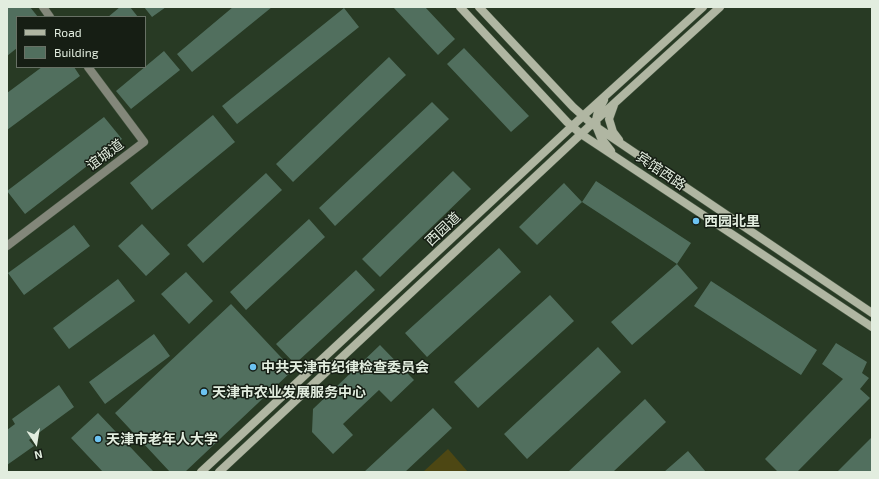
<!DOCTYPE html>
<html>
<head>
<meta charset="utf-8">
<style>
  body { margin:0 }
  #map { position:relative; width:879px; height:479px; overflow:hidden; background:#283a24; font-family:"Exo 2",sans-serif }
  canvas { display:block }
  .frame { position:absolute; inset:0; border:8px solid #e2eddf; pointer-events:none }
  .legend { position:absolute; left:16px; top:16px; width:130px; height:52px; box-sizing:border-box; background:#161e14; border:1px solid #687165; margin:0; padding:5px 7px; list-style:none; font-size:12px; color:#e2eddf }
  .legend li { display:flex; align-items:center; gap:8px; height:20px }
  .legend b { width:20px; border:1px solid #687165 }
  .north { position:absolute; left:16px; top:423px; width:40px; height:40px; -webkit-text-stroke:3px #161e14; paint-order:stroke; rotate:168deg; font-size:11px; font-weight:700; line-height:16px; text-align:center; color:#e2eddf }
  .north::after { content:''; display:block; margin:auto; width:14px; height:18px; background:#e2eddf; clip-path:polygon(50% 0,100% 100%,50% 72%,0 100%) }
</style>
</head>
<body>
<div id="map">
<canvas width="879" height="479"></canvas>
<div class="frame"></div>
<ul class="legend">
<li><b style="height:5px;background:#b0b6a2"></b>Road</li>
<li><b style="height:11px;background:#516f5e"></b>Building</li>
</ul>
<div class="north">N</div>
</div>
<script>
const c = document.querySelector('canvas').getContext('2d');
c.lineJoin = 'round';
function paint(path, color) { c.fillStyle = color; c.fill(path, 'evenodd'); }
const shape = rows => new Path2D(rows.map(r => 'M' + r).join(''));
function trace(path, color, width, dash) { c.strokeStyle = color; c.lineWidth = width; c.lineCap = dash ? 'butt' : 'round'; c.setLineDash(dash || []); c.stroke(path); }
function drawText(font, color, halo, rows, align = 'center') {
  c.font = font + ' "Exo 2","Noto Sans SC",sans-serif'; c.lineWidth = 3; c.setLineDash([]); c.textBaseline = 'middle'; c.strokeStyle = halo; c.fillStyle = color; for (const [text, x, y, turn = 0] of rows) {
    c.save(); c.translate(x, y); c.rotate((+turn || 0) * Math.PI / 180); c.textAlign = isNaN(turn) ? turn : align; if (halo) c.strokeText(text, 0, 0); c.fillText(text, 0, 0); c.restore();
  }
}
paint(shape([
  [448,449,468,472,423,472]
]), '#4d4713');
paint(shape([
  [7,7,30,7,38,17,17,17,17,48,7,56],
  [120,7,130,7,138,17,108,17],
  [144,7,166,7,152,17],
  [233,7,272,7,192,72,177,54],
  [393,7,425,7,455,39,438,55],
  [344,8,359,27,237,124,222,106],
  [464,48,529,116,511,132,447,64],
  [164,51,180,70,131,109,116,91],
  [389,57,406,75,293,182,276,164],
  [42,67,74,67,80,76,7,130,7,93],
  [432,102,449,119,335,226,319,208],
  [213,115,235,142,152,210,130,183],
  [104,117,122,139,25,214,7,191],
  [453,171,471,189,380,277,362,259],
  [266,173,282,190,203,263,187,245],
  [596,181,691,243,677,264,582,202],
  [564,183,582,202,537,245,519,227],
  [309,219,325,237,246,310,230,292],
  [142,224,170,254,146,276,118,246],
  [74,225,90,246,24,295,8,273],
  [499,248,521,272,427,357,405,333],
  [677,264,698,288,632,345,611,322],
  [356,270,375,290,295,364,276,344],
  [186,272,213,301,189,324,161,294],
  [118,279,135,301,69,349,53,328],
  [711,281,817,350,801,375,694,306],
  [550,295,574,321,478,408,454,382],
  [231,304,293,370,185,472,170,472,115,413],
  [154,334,170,356,105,404,89,382],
  [836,343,867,362,862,373,869,378,860,389,870,398,797,472,778,472,765,459,843,379,822,364],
  [380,345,414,380,391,402,379,390,343,424,353,435,333,454,312,432,313,409],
  [598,347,621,372,527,459,504,434],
  [59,385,74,407,29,440,34,446,7,465,7,430,15,424,12,419],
  [645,399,666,422,613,472,568,472],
  [433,408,452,428,405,472,364,472],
  [98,413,153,471,152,472,103,472,71,438],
  [872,437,872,472,837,472],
  [688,451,706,472,664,472]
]), '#516f5e');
const street = shape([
  [43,7,50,17],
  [7,246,144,142,88,67]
]);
const secondary = shape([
  [460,7,567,122,581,134,872,327],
  [479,7,573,107,592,124,872,313],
  [604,100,598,111,596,120,597,128,601,138,611,151],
  [614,105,609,119,613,132,619,140],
  [201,472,583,116,703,7],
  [219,472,596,120,720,7]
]);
trace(street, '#465742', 9);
trace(secondary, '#465742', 9);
trace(street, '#83877a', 8);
trace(secondary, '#b0b6a2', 8);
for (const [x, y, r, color] of [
  [696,221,4,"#6cc3f2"],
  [253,367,4,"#6cc3f2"],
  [204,392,4,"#6cc3f2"],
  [98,439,4,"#6cc3f2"]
]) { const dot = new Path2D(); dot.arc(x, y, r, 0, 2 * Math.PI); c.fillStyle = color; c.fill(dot); trace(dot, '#161e14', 1.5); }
drawText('14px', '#e2eddf', '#161e14', [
  ["谊城道",105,155,-37],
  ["宾馆西路",661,171,34],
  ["西园道",443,229,-43]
]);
drawText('bold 14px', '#e2eddf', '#161e14', [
  ["西园北里",704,221],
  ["中共天津市纪律检查委员会",261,367],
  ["天津市农业发展服务中心",212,392],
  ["天津市老年人大学",106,439]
], 'left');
</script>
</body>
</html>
